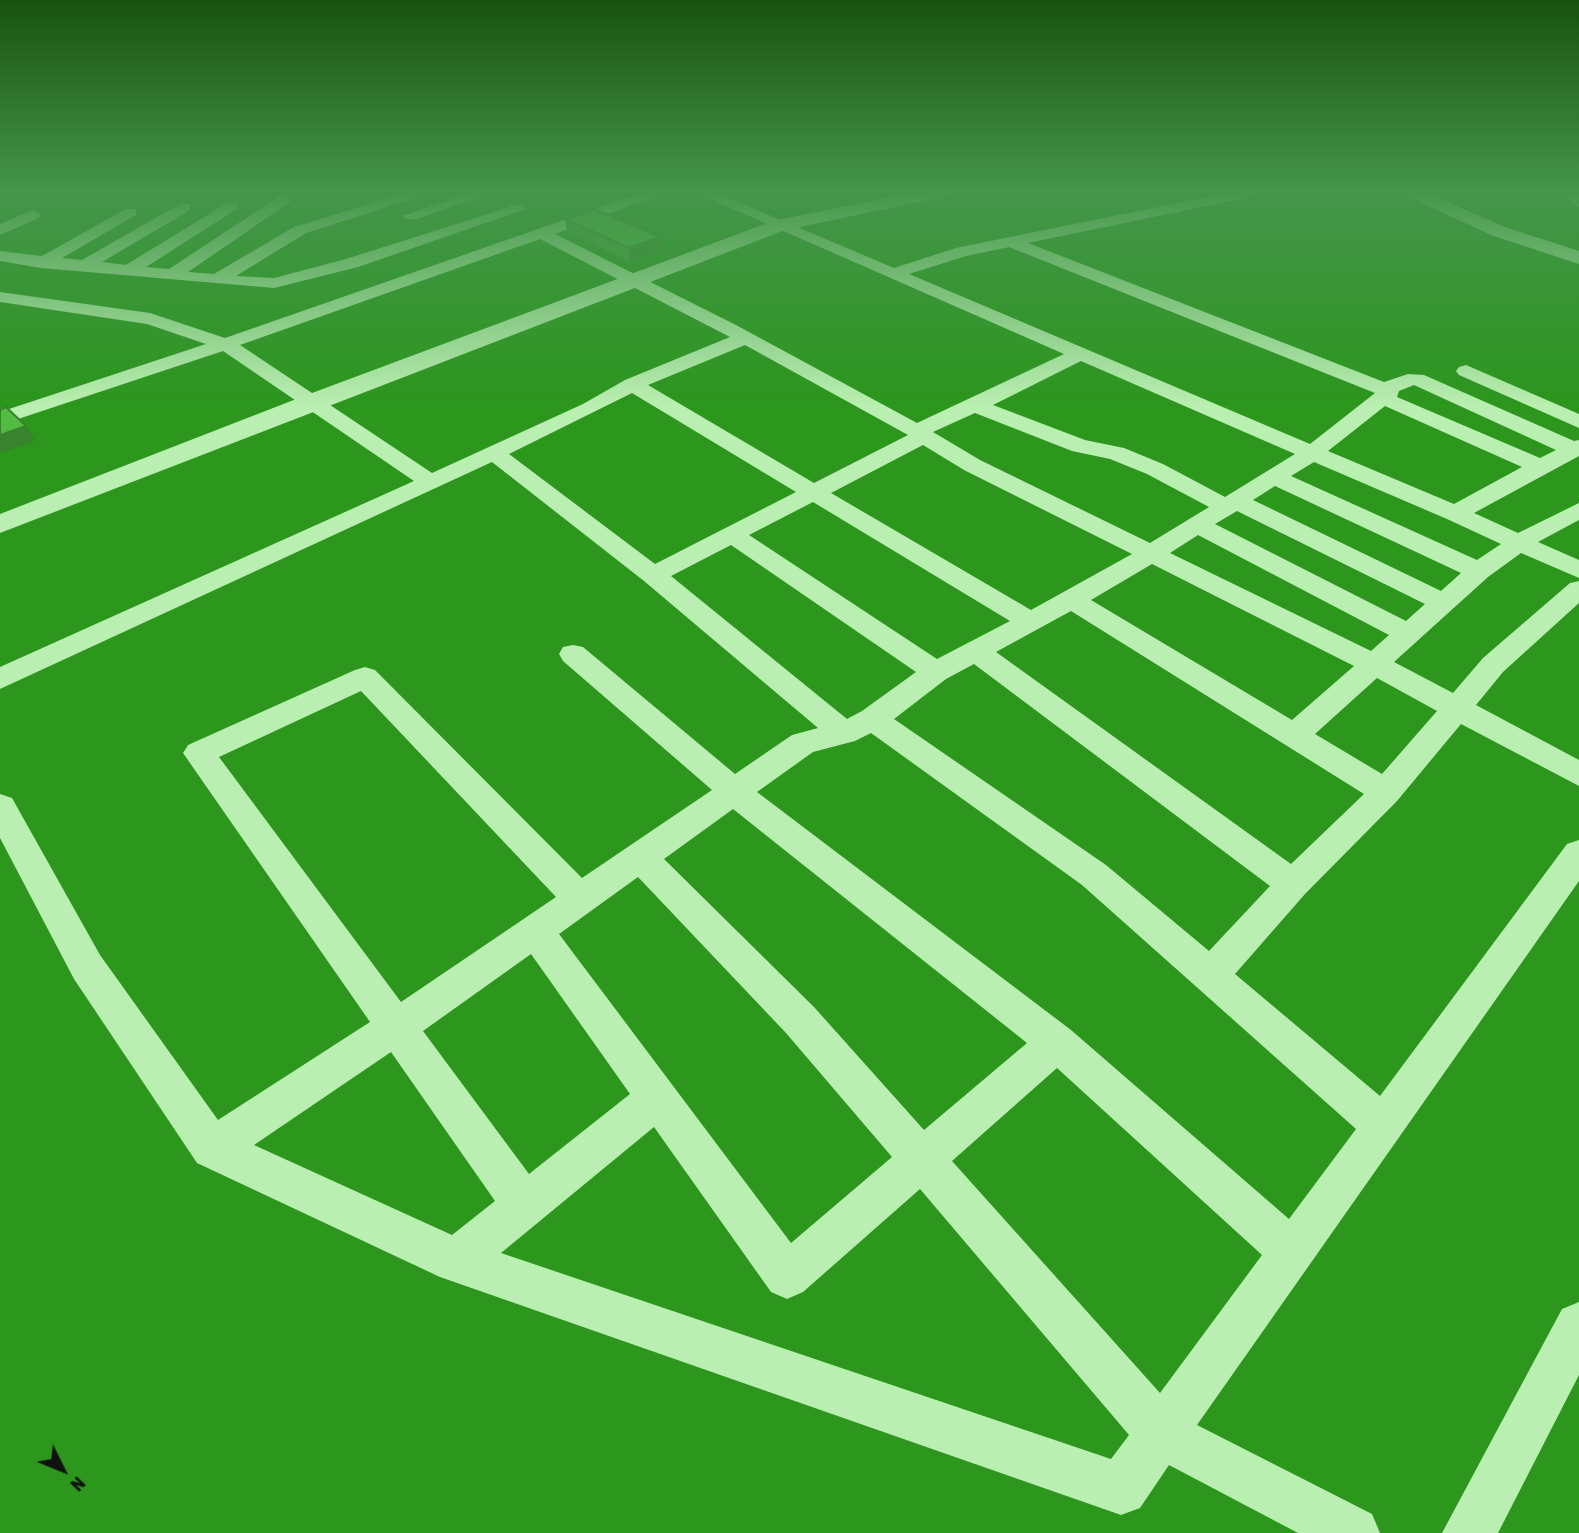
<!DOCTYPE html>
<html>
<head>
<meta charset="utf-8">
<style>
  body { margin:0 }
  #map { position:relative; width:1579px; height:1533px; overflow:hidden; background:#2c961d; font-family:"Asap Condensed",sans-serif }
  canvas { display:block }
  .north { position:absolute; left:28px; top:1435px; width:70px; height:70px; -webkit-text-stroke:5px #2c961d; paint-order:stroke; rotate:133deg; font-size:19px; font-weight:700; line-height:28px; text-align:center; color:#111 }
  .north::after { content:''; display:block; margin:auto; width:24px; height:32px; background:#111; clip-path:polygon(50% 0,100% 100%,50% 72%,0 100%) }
</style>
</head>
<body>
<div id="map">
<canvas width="1579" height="1533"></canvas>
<div class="north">N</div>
</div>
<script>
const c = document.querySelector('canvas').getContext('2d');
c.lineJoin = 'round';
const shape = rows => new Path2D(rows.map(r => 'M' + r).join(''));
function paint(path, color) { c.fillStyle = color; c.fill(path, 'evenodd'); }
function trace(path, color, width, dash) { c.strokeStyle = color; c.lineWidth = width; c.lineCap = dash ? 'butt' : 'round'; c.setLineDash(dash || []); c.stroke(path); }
paint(shape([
  [115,190,228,190,225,195,196,200,126,197,115,190]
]), '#1f7413');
paint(shape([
  [417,190,440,190,306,233,236,276,274,278,346,259,513,206,518,204,526,209,358,267,274,288,41,268,0,261,0,251,42,256,126,209,136,209,136,215,62,258,82,260,180,204,190,204,190,210,102,262,126,265,227,203,237,203,237,209,146,267,169,269,280,196,290,196,290,202,188,272,214,274,294,227,417,190],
  [478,190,491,193,417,219,405,219,403,216,478,190],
  [650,190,672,190,555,234,736,325,917,423,1064,354,690,190,710,190,894,268,956,248,1010,237,1242,190,1271,190,1264,194,1028,243,1384,382,1408,374,1424,375,1574,441,1579,440,1579,456,1474,513,1518,533,1579,503,1579,520,1538,542,1579,560,1579,578,1521,553,1488,577,1394,662,1453,693,1483,658,1570,583,1579,581,1579,603,1503,672,1476,705,1579,760,1579,786,1461,724,1397,801,1305,894,1235,974,1380,1096,1567,844,1579,840,1579,881,1197,1425,1372,1514,1380,1533,1298,1533,1169,1465,1140,1508,1121,1515,440,1277,197,1163,74,979,0,838,0,794,12,798,100,955,218,1120,370,1022,183,753,188,745,355,670,365,667,375,670,582,878,712,790,563,661,559,654,563,647,573,645,583,647,735,774,792,735,818,728,644,581,492,462,0,689,0,667,414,481,223,351,0,425,0,412,206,344,147,324,0,302,0,292,150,313,225,338,650,190],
  [540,239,730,337,625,380,583,404,432,473,240,345,540,239],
  [1009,247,1375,393,1310,444,909,274,966,256,1009,247],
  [745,345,908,435,814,483,648,385,745,345],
  [1081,361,1295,454,1225,497,1163,464,1124,448,1085,440,993,405,1081,361],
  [1414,385,1556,450,1540,458,1397,397,1399,391,1414,385],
  [632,393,796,492,655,564,509,454,632,393],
  [1385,406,1522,467,1454,504,1328,451,1385,406],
  [975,413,1072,451,1110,459,1147,474,1209,507,1150,543,980,460,933,432,975,413],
  [923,445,964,470,1132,554,1031,610,831,493,923,445],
  [1314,462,1447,519,1501,544,1477,560,1291,476,1314,462],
  [1275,486,1461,573,1441,591,1253,500,1275,486],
  [813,502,1010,621,937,659,749,535,813,502],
  [1237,511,1425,604,1406,621,1215,524,1237,511],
  [1198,535,1389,635,1371,651,1170,553,1198,535],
  [731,545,916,672,862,711,847,719,671,576,731,545],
  [1152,564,1354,666,1292,720,1091,600,1152,564],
  [1071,611,1364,794,1291,864,996,652,1071,611],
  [974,664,1270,886,1209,951,1106,865,894,719,946,679,974,664],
  [1377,678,1437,711,1382,774,1315,734,1377,678],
  [361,691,556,897,401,1002,219,757,361,691],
  [871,733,1082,885,1356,1129,1289,1219,1071,1030,757,792,813,752,855,741,871,733],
  [733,809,1027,1043,924,1130,814,1007,664,859,733,809],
  [638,877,786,1033,892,1157,791,1243,559,934,638,877],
  [531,954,630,1094,529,1174,423,1031,531,954],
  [391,1052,495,1201,452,1235,254,1145,391,1052],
  [1057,1068,1262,1255,1160,1393,952,1161,1057,1068],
  [654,1127,771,1292,787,1299,803,1292,920,1189,1129,1435,1111,1459,501,1253,654,1127],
  [1563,190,1578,190,1579,207,1574,205,1563,190],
  [33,210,41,215,39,218,0,235,0,224,33,210],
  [1466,365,1579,414,1579,428,1459,375,1456,371,1459,367,1466,365],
  [1579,1302,1579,1375,1498,1533,1442,1533,1562,1309,1579,1302]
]), '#b9efb0');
paint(shape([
  [924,190,961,190,952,195,785,230,0,533,0,514,304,396,773,221,924,190],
  [1395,190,1420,190,1505,227,1579,251,1579,264,1491,235,1395,190]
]), '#b9efb0');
paint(shape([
  [565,219,661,250,630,261,567,232]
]), '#47a138');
paint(shape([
  [660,237,661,250,630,261,629,248],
  [26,426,35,441,0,453,0,435]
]), '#39832e');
const building = shape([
  [595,209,660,237,629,248,565,219,595,209],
  [6,407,26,426,0,435,0,410,6,407]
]);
paint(building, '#52bb41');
trace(building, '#39832e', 2);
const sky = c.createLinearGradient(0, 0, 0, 405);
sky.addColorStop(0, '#185210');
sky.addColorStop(0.47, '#45954c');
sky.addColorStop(1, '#45954c00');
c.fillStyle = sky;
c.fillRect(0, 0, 1579, 405);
</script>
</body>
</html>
